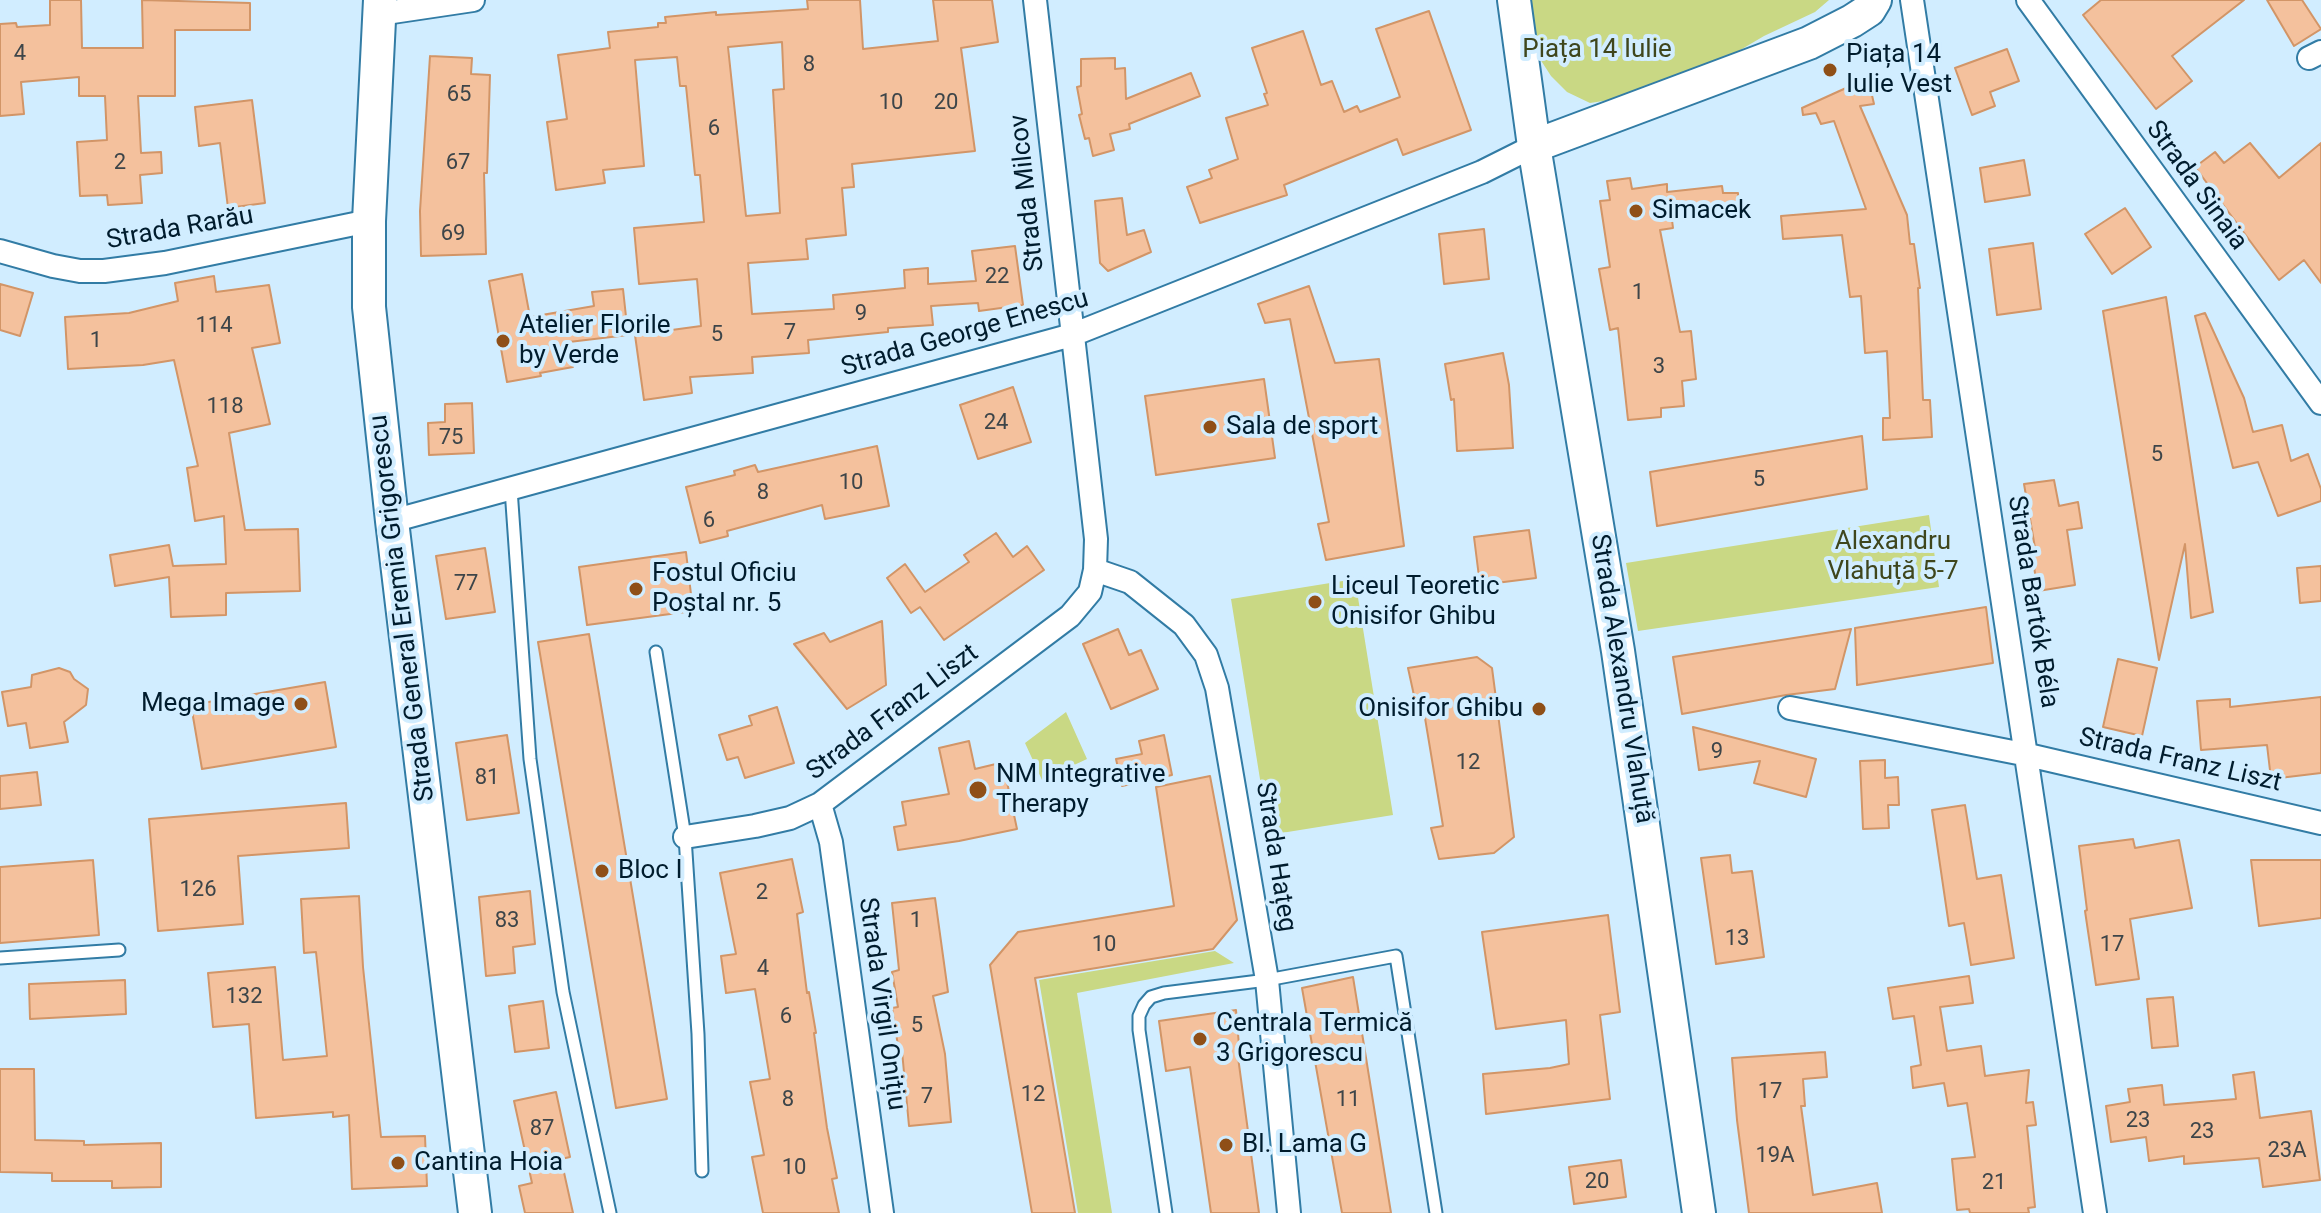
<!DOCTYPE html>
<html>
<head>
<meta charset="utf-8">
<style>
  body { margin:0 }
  canvas { display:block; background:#d1edff }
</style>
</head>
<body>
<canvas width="2321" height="1213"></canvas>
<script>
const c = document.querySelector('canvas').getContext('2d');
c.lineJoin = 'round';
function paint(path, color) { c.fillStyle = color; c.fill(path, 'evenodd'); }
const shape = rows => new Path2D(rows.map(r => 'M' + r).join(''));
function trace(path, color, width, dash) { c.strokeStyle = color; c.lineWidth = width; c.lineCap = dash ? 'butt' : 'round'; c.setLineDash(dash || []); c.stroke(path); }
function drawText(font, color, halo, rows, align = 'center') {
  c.font = font + ' Roboto,sans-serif'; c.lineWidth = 8; c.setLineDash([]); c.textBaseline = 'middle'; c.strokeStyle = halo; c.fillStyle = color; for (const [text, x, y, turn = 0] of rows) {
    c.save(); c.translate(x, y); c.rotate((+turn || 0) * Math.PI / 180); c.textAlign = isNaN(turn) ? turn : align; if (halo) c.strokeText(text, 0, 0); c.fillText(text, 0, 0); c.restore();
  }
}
paint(shape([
  [1531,0,1829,0,1815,12,1764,36,1708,69,1642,95,1590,103,1567,92,1551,76,1540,59],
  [1929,515,1939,587,1638,631,1626,563],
  [1355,579,1393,815,1269,835,1231,599],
  [1066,712,1087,759,1042,780,1025,743],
  [1215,951,1234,963,1077,993,1112,1213,1078,1213,1039,980]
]), '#c9d884');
const building = shape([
  [50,0,81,0,82,48,143,48,142,0,250,3,250,30,175,30,175,96,138,96,141,153,161,152,162,173,140,175,142,203,108,205,107,195,80,196,77,142,107,140,105,96,79,96,79,77,21,82,24,114,0,116,0,24,16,23,17,27,50,25,50,0],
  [807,0,860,0,863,49,938,41,933,0,992,0,998,42,961,48,975,151,852,164,854,187,842,188,846,235,806,239,808,259,748,263,752,314,834,309,833,295,905,288,904,270,928,268,928,284,976,281,972,251,1015,246,1023,305,979,311,978,303,931,306,933,325,888,328,888,332,808,340,809,353,752,357,753,373,690,377,692,393,644,400,635,335,701,326,697,279,639,284,634,228,704,222,700,175,695,175,686,86,680,86,677,57,635,60,644,166,603,170,605,183,556,190,547,122,567,119,558,55,610,48,608,32,658,27,658,23,666,23,665,17,716,12,716,15,808,9,807,0],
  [782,42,784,89,773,90,780,213,746,216,728,47,782,42],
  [2101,0,2244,0,2172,56,2192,81,2156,109,2083,15,2101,0],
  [2267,0,2302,0,2321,29,2294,46,2267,0],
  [1429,11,1471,130,1403,155,1397,139,1284,185,1287,195,1200,223,1187,187,1212,178,1209,170,1238,159,1226,118,1268,105,1264,94,1267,93,1252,48,1303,31,1321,85,1332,81,1344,112,1357,106,1360,112,1400,97,1376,29,1429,11],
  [2007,49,2019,81,1990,92,1995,106,1972,115,1955,68,2007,49],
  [430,56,472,58,471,74,490,75,487,173,484,173,486,254,421,256,420,211,430,56],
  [1115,58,1115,69,1125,68,1126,99,1191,73,1200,96,1129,124,1130,129,1110,134,1114,150,1093,156,1089,138,1085,139,1079,115,1082,114,1077,87,1081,86,1081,59,1115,58],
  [1868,78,1874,104,1860,106,1907,215,1910,244,1914,244,1920,288,1918,288,1923,400,1930,400,1932,437,1883,440,1883,418,1890,418,1887,351,1865,353,1861,296,1850,297,1842,235,1783,239,1781,216,1866,209,1834,121,1821,124,1816,113,1803,115,1802,108,1868,78],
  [252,100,265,203,228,208,220,143,199,146,195,107,252,100],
  [2250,143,2279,178,2321,143,2321,283,2304,260,2279,280,2195,167,2215,152,2224,163,2250,143],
  [2024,160,2030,195,1985,202,1980,168,2024,160],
  [1630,178,1632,189,1667,184,1667,192,1722,186,1723,193,1738,193,1738,214,1672,220,1673,228,1660,230,1680,332,1691,331,1696,379,1682,381,1684,406,1661,408,1661,417,1628,420,1618,328,1610,330,1599,269,1610,267,1600,201,1610,200,1607,181,1630,178],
  [1122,198,1127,235,1144,230,1151,252,1108,271,1100,263,1095,201,1122,198],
  [2125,208,2151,247,2112,274,2085,234,2125,208],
  [1484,229,1489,279,1444,284,1439,234,1484,229],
  [2033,243,2041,309,1997,315,1989,249,2033,243],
  [522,274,530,317,594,306,592,292,623,289,628,335,569,342,573,367,540,373,541,376,507,382,489,281,522,274],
  [214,276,216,292,269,285,280,343,252,348,270,424,229,433,245,530,298,529,300,591,226,593,226,615,171,617,169,577,115,586,110,555,169,545,173,566,226,564,224,516,195,521,187,468,198,466,174,360,143,365,68,369,65,317,129,313,178,301,175,283,214,276],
  [0,284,33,293,20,336,0,330,0,284],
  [1309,286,1335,363,1379,359,1404,546,1326,560,1318,524,1329,522,1290,319,1265,323,1258,304,1309,286],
  [2166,297,2213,612,2191,618,2185,544,2159,660,2103,311,2166,297],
  [2205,313,2244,398,2253,432,2282,425,2291,461,2308,454,2321,489,2321,501,2278,516,2258,462,2233,468,2195,316,2205,313],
  [1503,353,1509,385,1513,448,1457,451,1454,399,1451,400,1445,364,1503,353],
  [1264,379,1275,458,1156,475,1145,396,1264,379],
  [1013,387,1031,442,978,459,960,405,1013,387],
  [472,403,474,453,429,455,428,423,445,422,445,404,472,403],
  [1862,436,1867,489,1657,526,1650,472,1862,436],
  [877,446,889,506,825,519,822,505,727,531,728,536,700,543,686,487,735,475,734,471,755,465,758,472,877,446],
  [2054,480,2059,506,2078,502,2082,528,2067,530,2075,585,2038,591,2031,549,2035,548,2024,484,2054,480],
  [1529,530,1536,578,1480,585,1474,537,1529,530],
  [996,533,1013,557,1027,546,1044,570,944,640,920,607,911,613,887,578,905,564,925,592,969,562,964,555,996,533],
  [485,548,495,612,446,619,436,556,485,548],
  [686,552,693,611,587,625,579,567,686,552],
  [2321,566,2321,601,2300,603,2297,568,2321,566],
  [1986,607,1993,663,1857,685,1855,628,1986,607],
  [882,621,886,685,847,709,794,644,824,633,830,642,882,621],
  [1118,629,1129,655,1141,650,1158,689,1111,709,1083,644,1118,629],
  [1851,629,1835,689,1786,695,1682,714,1673,657,1851,629],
  [589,634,667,1099,616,1108,538,642,589,634],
  [1477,657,1492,668,1514,837,1494,853,1439,859,1431,828,1443,826,1422,700,1415,700,1408,668,1477,657],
  [2118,659,2157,668,2142,736,2103,727,2118,659],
  [59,668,70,672,74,679,88,689,86,705,64,722,68,742,30,748,26,723,8,726,2,692,31,687,32,675,59,668],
  [325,682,336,747,202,769,191,705,325,682],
  [2321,697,2321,773,2271,779,2267,745,2201,750,2197,701,2230,699,2230,707,2321,697],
  [777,707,794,763,745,778,738,757,727,760,719,735,752,725,749,716,777,707],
  [1693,727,1816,759,1806,797,1754,783,1760,761,1699,770,1693,727],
  [507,735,519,813,467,820,456,743,507,735],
  [1164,735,1172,775,1122,786,1116,759,1142,754,1139,741,1164,735],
  [969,741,975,769,1000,763,1004,768,1017,829,959,841,898,850,894,827,906,825,902,802,949,794,939,748,969,741],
  [1885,760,1885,778,1898,777,1899,805,1888,805,1889,828,1863,829,1860,761,1885,760],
  [37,772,41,805,0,809,0,776,37,772],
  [1210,776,1237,920,1213,949,1035,978,1075,1213,1032,1213,990,965,1018,932,1174,906,1156,787,1210,776],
  [346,803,349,848,238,856,243,924,158,931,149,819,346,803],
  [1965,805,1977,879,2001,875,2014,958,1971,965,1964,923,1949,926,1932,810,1965,805],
  [2133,839,2135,848,2179,840,2192,908,2130,919,2139,979,2096,985,2085,911,2087,910,2079,846,2133,839],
  [1730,855,1732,873,1752,871,1764,957,1716,964,1701,858,1730,855],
  [792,859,803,912,797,914,807,993,809,992,816,1033,814,1033,827,1128,837,1178,832,1179,839,1213,763,1213,752,1157,764,1155,750,1082,770,1079,755,989,726,993,721,956,736,954,720,873,792,859],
  [93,860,99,935,0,943,0,867,93,860],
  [2251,860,2321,860,2321,918,2259,926,2251,860],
  [530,891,535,944,513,947,515,973,486,976,479,897,530,891],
  [359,896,363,967,381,1137,425,1136,427,1186,352,1189,349,1115,333,1117,333,1112,256,1118,249,1024,213,1027,208,973,275,967,283,1060,327,1056,316,952,304,953,301,899,359,896],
  [935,898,948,992,933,996,945,1054,951,1122,909,1126,902,1051,899,1052,892,1008,898,1007,892,972,899,970,892,903,935,898],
  [1608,915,1620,1012,1600,1015,1610,1099,1486,1114,1483,1074,1550,1068,1569,1064,1566,1020,1496,1029,1482,932,1608,915],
  [1969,976,1973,1003,1940,1007,1947,1051,1981,1046,1985,1076,2029,1070,2026,1103,2033,1102,2036,1125,2027,1126,2035,1207,2028,1208,2029,1213,1970,1213,1969,1209,1957,1210,1952,1159,1975,1157,1967,1103,1948,1106,1944,1083,1913,1088,1911,1067,1921,1065,1914,1016,1893,1019,1888,988,1969,976],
  [1353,977,1391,1213,1342,1213,1302,988,1353,977],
  [125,980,126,1014,30,1019,29,984,125,980],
  [2173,997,2178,1046,2152,1048,2147,999,2173,997],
  [543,1001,549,1048,515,1052,509,1006,543,1001],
  [1236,1010,1240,1057,1238,1057,1259,1213,1211,1213,1190,1067,1166,1071,1159,1021,1236,1010],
  [1825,1052,1827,1077,1803,1079,1805,1106,1801,1106,1813,1195,1877,1183,1882,1213,1749,1213,1737,1120,1732,1058,1825,1052],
  [0,1069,34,1069,35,1140,84,1141,84,1145,161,1143,161,1187,112,1188,112,1181,52,1181,52,1173,0,1172,0,1069],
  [2254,1072,2260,1118,2311,1111,2320,1180,2263,1187,2259,1158,2184,1164,2184,1156,2149,1161,2146,1137,2111,1142,2106,1106,2130,1102,2128,1089,2162,1085,2164,1105,2236,1099,2233,1075,2254,1072],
  [556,1092,570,1157,561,1159,573,1213,525,1213,519,1186,532,1183,514,1101,556,1092],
  [1621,1160,1626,1197,1574,1204,1569,1167,1621,1160]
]);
paint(building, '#f4c19d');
trace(building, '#d29567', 2);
const lane = shape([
  [511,489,530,759,563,992,610,1213],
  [656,652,685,837,698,1034,702,1171],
  [0,958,119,950],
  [1166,1213,1139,1030,1139,1016,1144,1005,1151,997,1164,993,1267,980,1396,956,1436,1213]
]);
const street = shape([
  [1912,0,2095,1213],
  [2028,0,2321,403],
  [379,14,473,0],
  [2309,58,2321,52],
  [0,251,53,266,80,271,104,271,165,263,369,221],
  [392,521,1072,335,1482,172,1534,146],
  [1095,570,1130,582,1184,625,1206,655,1217,688,1267,980,1289,1213],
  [1790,708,2028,755,2321,823],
  [820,804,831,842,882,1213],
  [685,837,755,826,790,818,820,804,1070,616,1090,592,1095,570,1096,539,1035,0]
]);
const secondary = shape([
  [380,0,369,221,369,307,392,521,475,1213],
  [1514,0,1534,146,1618,651,1699,1213],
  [1534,146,1809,43,1852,21,1869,10,1875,0]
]);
trace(lane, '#327ca5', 15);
trace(street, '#327ca5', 26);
trace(secondary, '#327ca5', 36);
trace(lane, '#fff', 11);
trace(street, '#fff', 22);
trace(secondary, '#fff', 32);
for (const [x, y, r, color] of [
  [1830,70,8,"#8f4f17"],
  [1636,211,8,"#8f4f17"],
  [503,341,8,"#8f4f17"],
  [1210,427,8,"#8f4f17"],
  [636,589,8,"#8f4f17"],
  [1315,602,8,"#8f4f17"],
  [301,704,8,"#8f4f17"],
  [1539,709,8,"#8f4f17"],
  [978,790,10,"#8f4f17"],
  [602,871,8,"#8f4f17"],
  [1200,1039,8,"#8f4f17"],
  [1226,1145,8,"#8f4f17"],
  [398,1163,8,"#8f4f17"]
]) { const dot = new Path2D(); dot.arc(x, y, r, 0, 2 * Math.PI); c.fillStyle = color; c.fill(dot); trace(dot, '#d1edff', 3); }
drawText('22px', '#3d4549', null, [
  ["4",20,54],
  ["8",809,65],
  ["65",459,95],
  ["10",891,103],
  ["20",946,103],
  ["6",714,129],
  ["2",120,163],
  ["67",458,163],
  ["69",453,234],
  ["22",997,277],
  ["1",1638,293],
  ["9",861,314],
  ["114",214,326],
  ["7",790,333],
  ["5",717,335],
  ["1",96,341],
  ["3",1659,367],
  ["118",225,407],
  ["24",996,423],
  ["75",451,438],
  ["5",2157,455],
  ["5",1759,480],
  ["10",851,483],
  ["8",763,493],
  ["6",709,521],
  ["77",466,584],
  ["9",1717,752],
  ["12",1468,763],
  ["81",487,778],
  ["126",198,890],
  ["2",762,893],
  ["83",507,921],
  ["1",916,921],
  ["13",1737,939],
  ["10",1104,945],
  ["17",2112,945],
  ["4",763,969],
  ["132",244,997],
  ["6",786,1017],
  ["5",917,1026],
  ["17",1770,1092],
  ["12",1033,1095],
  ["7",927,1097],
  ["8",788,1100],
  ["11",1348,1100],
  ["23",2138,1121],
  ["87",542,1129],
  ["23",2202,1132],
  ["23A",2287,1151],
  ["19A",1775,1156],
  ["10",794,1168],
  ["20",1597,1182],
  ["21",1994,1183]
]);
drawText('26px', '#3f461c', '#d1edff', [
  ["Piața 14 Iulie",1597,50],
  ["Alexandru",1893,542],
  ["Vlahuță 5-7",1893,572]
]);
drawText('26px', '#001c2d', '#d1edff', [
  ["Piața 14",1846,55],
  ["Iulie Vest",1846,85],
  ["Simacek",1652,211],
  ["Atelier Florile",519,326],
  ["by Verde",519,356],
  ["Sala de sport",1226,427],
  ["Fostul Oficiu",652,574],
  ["Poștal nr. 5",652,604],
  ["Liceul Teoretic",1331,587],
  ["Onisifor Ghibu",1331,617],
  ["Mega Image",285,704,"right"],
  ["Onisifor Ghibu",1523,709,"right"],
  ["NM Integrative",996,775],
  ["Therapy",996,805],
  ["Bloc I",618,871],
  ["Centrala Termică",1216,1024],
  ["3 Grigorescu",1216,1054],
  ["Bl. Lama G",1242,1145],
  ["Cantina Hoia",414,1163]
], 'left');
drawText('26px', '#001c2d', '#d1edff', [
  ["Strada Sinaia",2196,186,54],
  ["Strada Milcov",1028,193,-96],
  ["Strada Rarău",180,229,-10],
  ["Strada George Enescu",965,334,-16],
  ["Strada Bartók Béla",2032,602,81],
  ["Strada General Eremia Grigorescu",403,608,-97],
  ["Strada Alexandru Vlahuță",1621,679,81],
  ["Strada Franz Liszt",893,713,-37],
  ["Strada Franz Liszt",2180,761,13],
  ["Strada Hațeg",1275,857,81],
  ["Strada Virgil Onițiu",881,1004,82]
]);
</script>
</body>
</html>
